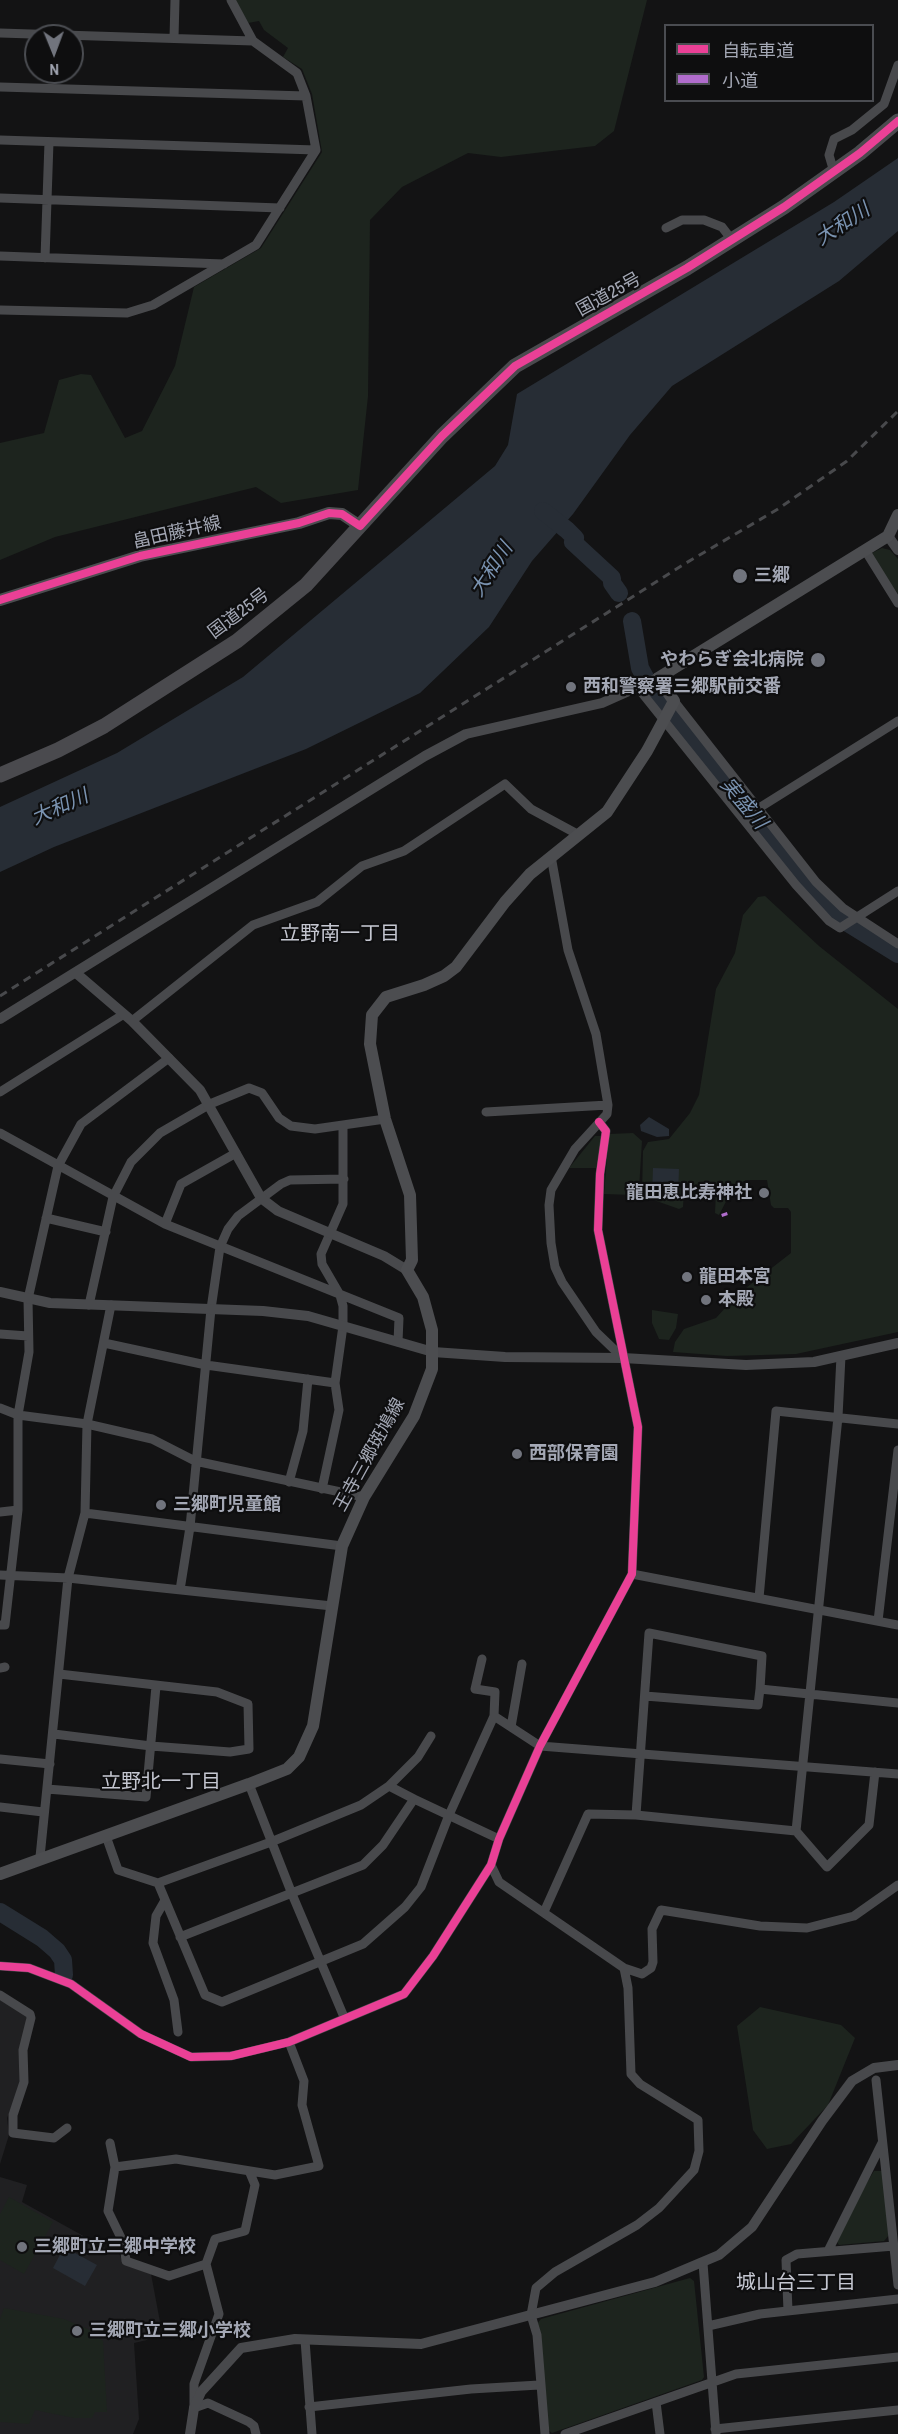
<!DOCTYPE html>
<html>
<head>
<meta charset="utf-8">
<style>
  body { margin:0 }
  #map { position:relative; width:898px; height:2434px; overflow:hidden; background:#131314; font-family:"Archivo Narrow","Noto Sans JP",sans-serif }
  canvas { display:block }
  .legend { position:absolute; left:664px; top:24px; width:210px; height:78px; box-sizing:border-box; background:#0e0e0f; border:2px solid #4a4c51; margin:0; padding:8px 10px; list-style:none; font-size:18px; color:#a4a8b5 }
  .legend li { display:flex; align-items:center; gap:12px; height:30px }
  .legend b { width:30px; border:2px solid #4a4c51 }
  .north { position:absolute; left:24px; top:24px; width:60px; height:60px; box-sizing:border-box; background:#0e0e0f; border:2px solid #4a4c51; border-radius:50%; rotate:179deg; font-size:16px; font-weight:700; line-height:24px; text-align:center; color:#a4a8b5 }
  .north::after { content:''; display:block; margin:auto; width:21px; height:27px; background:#71747d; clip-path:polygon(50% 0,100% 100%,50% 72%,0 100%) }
</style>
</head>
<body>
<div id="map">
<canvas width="898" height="2434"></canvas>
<ul class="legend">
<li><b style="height:8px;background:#ea4096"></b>自転車道</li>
<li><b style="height:8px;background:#b06ccc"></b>小道</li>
</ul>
<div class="north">N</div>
</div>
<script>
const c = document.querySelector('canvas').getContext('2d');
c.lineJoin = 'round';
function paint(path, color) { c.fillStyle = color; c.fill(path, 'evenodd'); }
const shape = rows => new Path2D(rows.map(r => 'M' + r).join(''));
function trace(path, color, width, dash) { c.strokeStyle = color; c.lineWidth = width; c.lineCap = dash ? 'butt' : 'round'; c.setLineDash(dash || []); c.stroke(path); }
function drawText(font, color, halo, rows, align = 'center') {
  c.font = font + ' "Archivo Narrow","Noto Sans JP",sans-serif'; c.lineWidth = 4.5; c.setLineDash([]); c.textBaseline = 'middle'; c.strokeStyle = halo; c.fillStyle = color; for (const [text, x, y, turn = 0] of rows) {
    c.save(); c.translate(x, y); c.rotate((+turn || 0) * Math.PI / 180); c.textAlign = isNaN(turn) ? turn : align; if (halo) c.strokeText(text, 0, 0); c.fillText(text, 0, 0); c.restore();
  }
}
paint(shape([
  [0,2000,25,2013,27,2020,21,2084,7,2118,9,2135,0,2164],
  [0,2177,27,2185,22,2202,107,2249,111,2243,116,2247,123,2262,151,2274,160,2322,147,2340,134,2343,139,2419,133,2434,0,2434]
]), '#202022');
paint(shape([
  [234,0,647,0,614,131,595,146,501,157,468,153,402,187,370,220,368,396,358,490,281,503,256,487,55,537,0,560,0,443,44,433,59,380,81,374,91,375,125,438,142,431,175,366,194,287,261,248,322,152,312,94,302,69,283,57,288,48,264,30,259,21,248,23],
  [882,548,890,550,898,559,898,594,870,554],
  [765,896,819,946,898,1009,898,1332,796,1354,727,1356,673,1352,675,1342,684,1329,716,1318,737,1295,791,1253,791,1212,788,1208,774,1208,771,1205,767,1180,746,1180,734,1186,719,1215,715,1213,716,1192,713,1190,684,1191,683,1207,679,1209,648,1198,642,1193,643,1151,648,1142,669,1139,690,1113,699,1095,716,989,735,953,743,915,758,897],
  [633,1133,642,1141,639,1189,633,1195,604,1194,609,1134],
  [595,1136,602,1136,596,1168,569,1168],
  [652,1310,678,1314,676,1328,669,1340,659,1339,652,1323],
  [760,2007,841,2025,855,2038,828,2105,791,2144,767,2149,753,2130,737,2026],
  [874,2171,883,2171,889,2235,884,2241,839,2245,834,2237],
  [9,2197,53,2222,24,2274,0,2260,0,2214],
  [690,2278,694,2281,704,2377,702,2380,552,2433,546,2428,536,2325,541,2319],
  [4,2308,64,2319,88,2329,103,2341,107,2412,95,2412,92,2418,74,2418,35,2410,29,2424,0,2422,0,2319]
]), '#1d241e');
paint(shape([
  [898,158,898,231,839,281,672,386,630,435,573,514,532,561,489,627,420,693,306,749,54,847,0,872,0,807,117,753,243,677,495,466,508,445,517,394,834,202],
  [649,1117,669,1129,669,1136,657,1137,641,1131,640,1125],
  [653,1168,679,1169,678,1196,652,1195],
  [64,2247,97,2265,85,2286,53,2268]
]), '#272d35');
trace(shape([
  [543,511,567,530,575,538,573,542,612,578,612,583,619,593],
  [632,621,640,668,654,694,725,783,840,918,898,954],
  [0,1912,42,1938,57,1951,63,1960,64,1975]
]), '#272d35', 18);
trace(shape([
  [0,33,253,41],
  [174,38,175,0],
  [0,87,306,96],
  [0,140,316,150],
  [834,172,829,155,834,139,852,130,884,104,898,65],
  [0,198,280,208],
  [666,228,682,220,704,220,722,227,732,240],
  [0,256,224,264],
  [45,258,49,142],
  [0,310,127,313,153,305,256,245,316,150,306,96,297,73,253,41,231,0],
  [865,550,898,603],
  [638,688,796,885,829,921,840,928,898,891],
  [674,701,816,882,843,908,898,944],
  [748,824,759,808,898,721],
  [551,856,568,950,596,1034,608,1105,607,1114,575,1149,551,1190,549,1205,551,1243,555,1267,562,1282,596,1332,623,1358],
  [132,1021,253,925,317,902,362,866,404,851,505,784,531,809,579,835],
  [0,1092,124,1014],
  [486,1112,608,1105],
  [0,1133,165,1224,399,1318,398,1342],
  [46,1218,106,1232],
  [165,1224,181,1184,236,1153],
  [89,1305,113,1197,131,1162,160,1133,210,1104,249,1088,262,1093,279,1118,291,1126,315,1129,385,1119],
  [0,1334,28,1336],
  [104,1343,206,1365,335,1383],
  [0,1408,18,1415,87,1424,152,1439,195,1461,364,1497],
  [289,1482,303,1431,308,1379],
  [322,1489,339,1410,335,1383,343,1326,343,1306,340,1295,322,1264,321,1254,343,1204,343,1125],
  [0,1512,18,1510],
  [85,1513,342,1546],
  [632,1574,898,1625],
  [0,1575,68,1578,332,1606],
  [180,1590,190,1527,211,1309,220,1247,228,1229,238,1216,281,1184,290,1180,344,1179],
  [759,1598,776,1411,898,1424],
  [878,1621,898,1450],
  [0,1625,5,1625,18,1510,18,1415,29,1352,28,1299,58,1166,81,1124,169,1058],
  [482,1659,475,1689,495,1692,494,1716],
  [0,1668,5,1667],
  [645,1696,758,1705,760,1689],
  [511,1727,522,1664],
  [54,1734,151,1746,230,1752,249,1749,248,1704,217,1692,59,1674],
  [0,1759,50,1764],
  [249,1784,292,1894,344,2017],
  [389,1786,414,1799],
  [47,1789,146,1797,156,1686],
  [0,1807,43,1812],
  [636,1815,649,1633,762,1656,760,1689,898,1703],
  [796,1831,838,1417,841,1356],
  [106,1836,118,1870,158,1883,205,1995,222,2002,363,1944,405,1907,421,1887,449,1815,494,1716,540,1746,898,1774],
  [40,1857,68,1578,85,1513,87,1424,111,1305],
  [491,1865,499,1882,624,1968,642,1974,651,1968,653,1962,652,1929,661,1910,760,1926,807,1928,854,1916,898,1885],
  [158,1883,271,1842,361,1805,389,1786,418,1757,431,1736],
  [164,1902,156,1916,153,1943,174,2000,178,2032],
  [544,1912,588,1814,636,1815,796,1831,827,1867,869,1825,875,1772],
  [180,1937,363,1865,383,1845,414,1799,499,1839],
  [0,1966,29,1968,71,1984,141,2034,191,2057,231,2056,289,2042,404,1994,433,1956,491,1865,499,1839,540,1746,632,1574,638,1427,598,1230,600,1174,606,1131,599,1122],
  [0,1995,30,2014,31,2018,23,2050,24,2082,13,2115,13,2133,54,2138,67,2128],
  [876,2080,898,2285],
  [110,2143,115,2167,108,2211,124,2244,126,2261,169,2276,206,2264],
  [115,2167,176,2159,275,2175,319,2166,302,2105,304,2081,289,2042],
  [250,2173,255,2185,245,2231,215,2239,206,2264,219,2314,194,2384,194,2408,208,2403,249,2422,254,2426,256,2434],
  [828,2251,882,2143],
  [703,2263,716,2434],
  [788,2311,786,2260,797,2254,894,2246],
  [708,2326,760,2314,898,2299],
  [305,2340,312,2434],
  [656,2402,660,2434],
  [309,2407,471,2389,539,2385],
  [715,2429,898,2410],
  [545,2434,537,2335,531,2315,536,2288,555,2272,637,2225,659,2208,694,2170,699,2151,698,2120,640,2084,631,2074,628,1988,624,1968],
  [565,2434,736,2374,898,2357]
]), '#48494c', 9);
trace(shape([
  [888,536,898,550],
  [76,973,132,1021,200,1090,261,1198,278,1211,384,1256,407,1270],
  [0,1019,425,756,466,734,602,703,658,678],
  [0,1292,50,1303,263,1311,308,1316,433,1352,505,1357,623,1358,746,1365,814,1362,898,1343],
  [190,2434,194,2408,201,2392,241,2348,295,2339,421,2344,655,2282,719,2255,752,2227,822,2121,852,2081,874,2068,898,2065]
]), '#48494c', 10);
trace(shape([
  [0,600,140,556,299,523,329,513,342,514,360,526],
  [0,1874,249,1784,287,1769,299,1757,313,1726,342,1546,364,1497,414,1416,432,1369,432,1330,423,1297,407,1270,412,1260,410,1195,385,1119,370,1044,372,1015,386,997,424,985,444,976,456,967,505,902,530,874,607,812,647,751,674,701,658,678,888,536,898,515]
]), '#4c4d50', 12);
trace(shape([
  [0,775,58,750,104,726,237,641,306,585,442,436,515,366,687,268,784,207,860,153,898,121]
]), '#4a4a4e', 15);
trace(shape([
  [0,996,686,563,778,509,847,461,898,411]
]), '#48494c', 3, [8, 6]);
trace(shape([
  [724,1213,725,1216]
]), '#b06ccc', 6, [12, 6]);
trace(shape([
  [0,600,140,556,299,523,329,513,342,514,360,526,442,436,515,366,687,268,784,207,860,153,898,121],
  [0,1966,29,1968,71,1984,141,2034,191,2057,231,2056,289,2042,404,1994,433,1956,491,1865,499,1839,540,1746,632,1574,638,1427,598,1230,600,1174,606,1131,599,1122]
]), '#ea4096', 8);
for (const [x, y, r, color] of [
  [740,576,8,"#71747d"],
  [818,660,8,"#71747d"],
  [571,687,6,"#71747d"],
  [764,1193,6,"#71747d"],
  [687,1277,6,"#71747d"],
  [706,1300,6,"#71747d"],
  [517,1454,6,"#71747d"],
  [161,1505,6,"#71747d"],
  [22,2247,6,"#71747d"],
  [77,2331,6,"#71747d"]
]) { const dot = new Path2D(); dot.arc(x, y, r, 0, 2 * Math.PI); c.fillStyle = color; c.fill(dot); trace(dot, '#0e0e0f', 2); }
drawText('18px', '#a4a8b5', '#0e0e0f', [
  ["国道25号",609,295,-29],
  ["畠田藤井線",177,533,-13],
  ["国道25号",239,614,-37],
  ["王寺三郷斑鳩線",370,1455,-61]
]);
drawText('bold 18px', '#a4a8b5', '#0e0e0f', [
  ["三郷",754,576],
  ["やわらぎ会北病院",804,660,"right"],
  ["西和警察署三郷駅前交番",583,687],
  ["龍田恵比寿神社",752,1193,"right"],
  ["龍田本宮",699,1277],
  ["本殿",718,1300],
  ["西部保育園",529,1454],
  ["三郷町児童館",173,1505],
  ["三郷町立三郷中学校",34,2247],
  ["三郷町立三郷小学校",89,2331]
], 'left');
drawText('italic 20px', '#7a93b1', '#0e0e0f', [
  ["大和川",843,225,-33],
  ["大和川",492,570,-57],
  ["実盛川",743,804,50],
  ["大和川",60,808,-24]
]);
drawText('20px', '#c5c7d1', '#0e0e0f', [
  ["立野南一丁目",340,935],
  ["立野北一丁目",161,1783],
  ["城山台三丁目",796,2284]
]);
</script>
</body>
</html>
